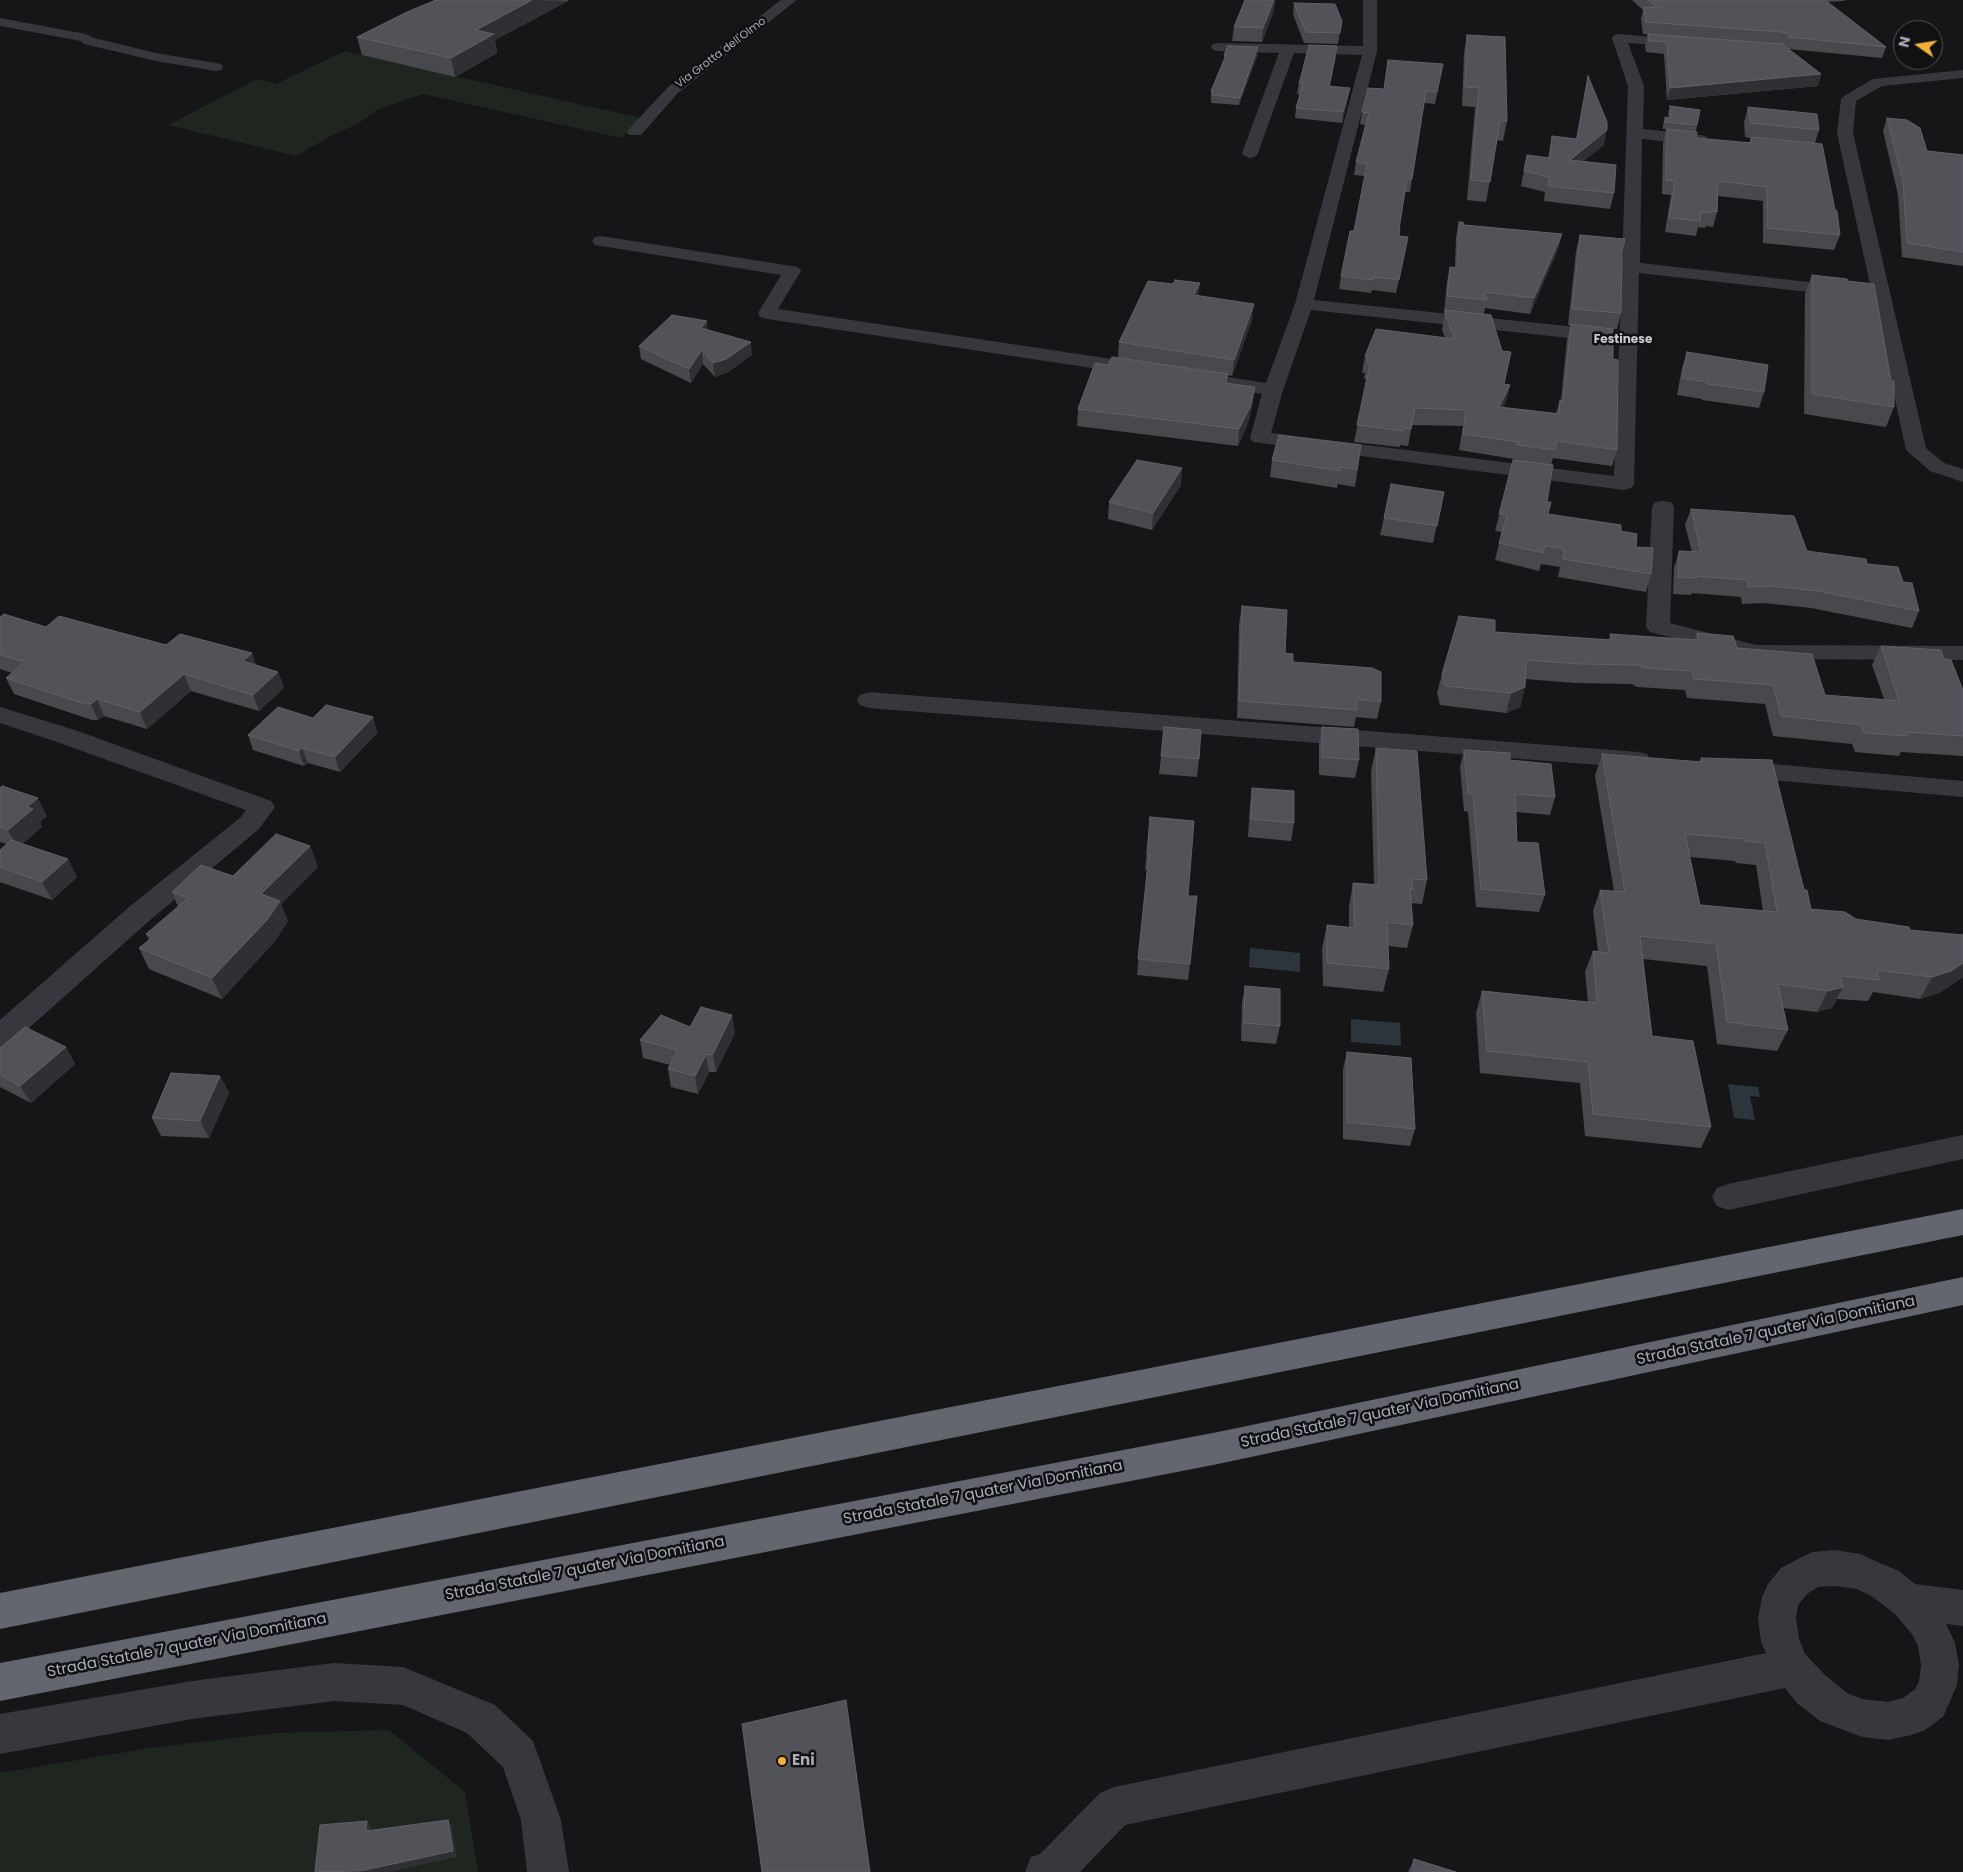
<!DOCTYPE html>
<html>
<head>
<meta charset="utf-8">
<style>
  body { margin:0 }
  #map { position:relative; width:1963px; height:1872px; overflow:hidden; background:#161618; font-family:Poppins,sans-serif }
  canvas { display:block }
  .north { position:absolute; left:1893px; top:20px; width:50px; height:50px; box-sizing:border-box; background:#111113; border:1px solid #4d4f55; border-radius:50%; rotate:283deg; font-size:14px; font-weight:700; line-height:20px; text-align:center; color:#a8adb8 }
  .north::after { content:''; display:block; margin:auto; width:18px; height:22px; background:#f2b134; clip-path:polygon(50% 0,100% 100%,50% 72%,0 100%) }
</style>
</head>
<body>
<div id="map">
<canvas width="1963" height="1872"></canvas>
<div class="north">N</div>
</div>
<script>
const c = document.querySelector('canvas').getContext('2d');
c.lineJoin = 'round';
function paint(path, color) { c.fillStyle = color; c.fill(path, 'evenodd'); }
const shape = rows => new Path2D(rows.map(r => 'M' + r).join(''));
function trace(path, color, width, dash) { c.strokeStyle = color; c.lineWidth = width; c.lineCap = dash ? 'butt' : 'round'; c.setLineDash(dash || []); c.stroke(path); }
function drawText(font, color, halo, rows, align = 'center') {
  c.font = font + ' Poppins,sans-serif'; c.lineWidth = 5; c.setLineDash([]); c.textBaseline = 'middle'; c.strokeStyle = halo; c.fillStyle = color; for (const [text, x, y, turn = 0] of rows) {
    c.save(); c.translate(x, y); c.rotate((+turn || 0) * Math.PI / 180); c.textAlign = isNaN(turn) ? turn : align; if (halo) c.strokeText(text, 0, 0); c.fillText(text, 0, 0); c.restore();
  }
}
paint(shape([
  [345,51,436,72,641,118,622,138,423,94,377,110,356,125,336,133,296,156,168,125,257,79,276,84],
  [389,1730,465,1792,478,1872,0,1872,0,1773,150,1748,275,1733]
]), '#1e261f');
paint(shape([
  [1250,948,1300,953,1300,972,1249,967],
  [1351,1019,1400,1023,1401,1046,1351,1042],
  [1728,1084,1758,1087,1760,1097,1750,1096,1755,1120,1734,1118]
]), '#2c353c');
paint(shape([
  [781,0,797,0,678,93,641,135,629,135,627,132,629,129,668,87,781,0],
  [1363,0,1377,0,1377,51,1314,300,1606,330,1613,332,1615,336,1613,340,1606,342,1311,310,1283,390,1271,433,1614,476,1622,269,1620,267,1622,265,1628,86,1612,38,1614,35,1619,34,1688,40,1690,43,1688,46,1683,47,1628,43,1644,86,1643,129,1701,135,1707,137,1709,140,1707,143,1701,145,1642,139,1640,263,1845,286,1851,287,1854,291,1851,295,1845,296,1639,273,1634,484,1631,488,1624,490,1253,442,1250,438,1262,394,1190,383,1183,381,1180,377,1183,373,1190,371,1266,383,1295,304,1362,55,1294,53,1258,153,1256,156,1250,158,1244,156,1242,153,1279,53,1218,51,1213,50,1211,47,1213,44,1218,43,1363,46,1363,0],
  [0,18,86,34,94,38,156,53,216,63,221,64,223,67,221,70,216,71,156,61,84,44,81,41,0,26,0,18],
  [1963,70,1963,78,1882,86,1856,101,1853,133,1926,448,1944,463,1963,469,1963,482,1930,471,1906,450,1837,133,1841,99,1844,96,1873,79,1963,70],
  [601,236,798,267,801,271,778,309,1145,364,1152,366,1155,370,1152,374,1145,376,767,319,760,317,758,313,781,275,595,245,592,241,595,237,601,236],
  [1663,501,1671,502,1674,507,1670,623,1756,645,1963,646,1963,660,1756,659,1650,632,1646,627,1652,507,1655,502,1663,501],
  [869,692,1638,752,1647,754,1650,760,1647,766,1638,768,869,708,860,705,857,700,860,695,869,692],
  [0,707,75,730,271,801,275,807,259,829,149,921,10,1045,0,1048,0,1020,129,907,241,817,246,810,57,742,0,723,0,707],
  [1738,761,1963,781,1963,797,1738,777,1729,775,1725,769,1729,763,1738,761],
  [1963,1135,1963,1159,1728,1210,1717,1206,1712,1197,1717,1188,1728,1184,1963,1135],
  [1835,1550,1860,1554,1873,1560,1899,1571,1915,1584,1963,1590,1963,1626,1946,1624,1955,1643,1959,1665,1957,1685,1943,1717,1925,1730,1911,1735,1888,1740,1862,1737,1820,1721,1797,1703,1785,1688,1125,1825,1080,1872,1025,1872,1031,1857,1040,1854,1100,1793,1114,1787,1766,1653,1761,1642,1758,1618,1762,1597,1768,1584,1781,1568,1800,1558,1813,1552,1835,1550],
  [1835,1586,1857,1589,1873,1597,1895,1614,1912,1634,1918,1646,1921,1665,1919,1682,1915,1689,1903,1698,1888,1702,1862,1699,1847,1693,1825,1675,1805,1654,1799,1639,1796,1618,1798,1605,1807,1594,1818,1587,1835,1586],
  [334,1663,403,1667,495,1705,533,1741,561,1820,569,1872,527,1872,521,1820,503,1767,467,1733,403,1705,334,1701,192,1719,0,1754,0,1714,192,1681,334,1663]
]), '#37383d');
paint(shape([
  [1963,1209,1963,1235,0,1629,0,1593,1963,1209],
  [1963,1277,1963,1305,1218,1464,0,1701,0,1663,1218,1432,1963,1277]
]), '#63666e');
paint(shape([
  [436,0,568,0,568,1,495,40,497,53,455,77,362,55,357,37],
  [1245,0,1275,0,1274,10,1262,42,1232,41,1234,27],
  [1632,0,1845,0,1844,1,1827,2,1886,47,1882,58,1789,49,1821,74,1818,86,1667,100,1664,54,1646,52,1645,46,1648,34,1677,36,1643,34,1641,19,1643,10],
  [1294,3,1340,32,1338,44,1304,43,1293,14],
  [1467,35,1507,121,1503,141,1497,140,1486,202,1467,200,1475,107,1462,106,1464,53],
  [1258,54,1239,105,1211,103,1211,91,1224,61,1224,55],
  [1336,56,1330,86,1348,98,1342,123,1295,118,1296,108,1300,94,1297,94,1299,84],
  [1443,64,1435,104,1424,103,1410,192,1405,192,1399,229,1399,236,1408,237,1396,293,1372,290,1371,293,1339,289,1341,276,1354,231,1365,176,1354,175,1356,162,1365,125,1360,124,1362,112,1384,89],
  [1588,76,1604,145,1583,161,1614,193,1610,209,1544,201,1545,192,1521,186,1527,155,1548,158,1552,136,1576,139],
  [1670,106,1697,125,1696,131,1696,138,1749,143,1751,138,1745,137,1744,122,1748,107,1819,130,1815,143,1840,235,1834,250,1763,243,1763,201,1718,196,1717,212,1713,227,1706,226,1705,228,1698,227,1696,236,1665,232,1671,195,1662,194,1663,143,1666,129,1663,129,1663,125,1665,117,1669,118,1668,114],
  [1887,118,1927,151,1963,155,1963,266,1902,257,1898,195,1883,131],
  [1459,222,1464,225,1562,234,1558,249,1530,314,1485,308,1484,315,1504,384,1510,385,1506,401,1503,407,1556,413,1560,400,1561,400,1567,340,1571,325,1568,325,1576,251,1580,235,1622,251,1621,313,1617,329,1613,329,1613,359,1617,450,1612,466,1553,458,1551,465,1547,502,1548,514,1621,531,1636,547,1651,574,1646,592,1558,577,1560,567,1541,564,1539,571,1495,560,1502,532,1495,531,1514,459,1459,450,1463,426,1412,425,1408,446,1400,445,1400,447,1354,442,1367,379,1364,379,1365,373,1362,373,1365,356,1445,337,1442,330,1445,312,1444,312,1447,282,1450,267,1455,267,1456,237],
  [1812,275,1894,407,1886,427,1804,414,1805,294],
  [1199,296,1252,320,1232,376,1228,375,1227,383,1253,403,1248,423,1238,446,1077,426,1078,409,1118,358,1119,342],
  [708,330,752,355,728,372,715,377,703,364,691,383,641,359,639,346],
  [1687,352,1764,392,1759,408,1702,400,1702,399,1677,395,1682,368],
  [1361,445,1355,487,1338,484,1337,488,1270,477,1272,460],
  [1181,485,1152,530,1108,519,1109,502],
  [1444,492,1433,543,1380,535,1384,518],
  [1691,509,1807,551,1867,564,1903,582,1919,611,1912,628,1811,608,1764,603,1742,604,1741,597,1692,593,1691,595,1673,594,1674,568,1679,551,1692,552,1685,525],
  [1242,606,1293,662,1381,702,1377,719,1356,717,1354,727,1237,718,1239,624],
  [0,617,46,627,166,645,252,653,256,665,278,672,284,688,259,711,191,691,147,729,104,716,98,720,92,720,14,694,6,678,12,673,0,669],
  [1495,632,1609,640,1610,634,1694,640,1697,633,1737,648,1825,695,1884,699,1872,665,1881,646,1944,659,1963,690,1963,756,1901,752,1899,756,1855,752,1852,744,1773,736,1765,704,1687,698,1685,690,1637,687,1632,684,1575,683,1525,679,1525,687,1520,707,1506,713,1440,705,1437,693,1442,674],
  [373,717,377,733,340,772,308,763,304,766,253,750,248,735,313,718],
  [1322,727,1359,760,1355,778,1319,775,1319,744],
  [1376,748,1427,880,1422,904,1411,903,1413,925,1407,948,1388,946,1389,969,1383,992,1323,986,1322,948,1327,925,1349,927,1349,906,1353,883,1374,885,1371,771],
  [1464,750,1510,760,1555,797,1550,815,1516,812,1517,842,1545,895,1539,912,1476,907,1468,812,1464,811,1460,767],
  [1602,754,1699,762,1701,758,1804,890,1811,909,1856,919,1910,930,1962,935,1963,933,1963,977,1939,993,1920,999,1873,992,1868,1001,1837,999,1832,1008,1817,1012,1783,1008,1788,1030,1777,1051,1717,1044,1707,966,1643,959,1652,1036,1711,1127,1701,1148,1585,1136,1580,1083,1480,1073,1476,1013,1482,991,1588,1002,1585,972,1593,951,1598,951,1593,911,1600,890,1614,891,1595,776],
  [1690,857,1735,861,1736,863,1756,865,1763,911,1700,905],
  [1161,756,1199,759,1197,777,1159,774],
  [0,788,47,816,40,822,42,827,22,844,77,877,52,900,0,882,0,850,7,844,0,842],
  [1252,788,1294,823,1291,841,1248,837,1250,805],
  [1150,817,1190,964,1188,980,1137,975,1147,870,1145,870],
  [310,846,318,867,281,904,288,921,275,941,222,999,149,969,139,948,149,940,146,934,178,907,172,892,233,876],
  [1245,986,1280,1026,1276,1044,1241,1041,1242,1003],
  [690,1027,735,1033,716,1072,709,1072,698,1094,671,1087,668,1069,670,1065,643,1058,640,1040],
  [66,1047,75,1064,31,1103,0,1087,0,1048],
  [1347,1052,1415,1129,1410,1146,1343,1139,1343,1069],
  [220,1076,229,1093,209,1138,161,1136,152,1118],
  [1414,1859,1456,1872,1408,1872]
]), '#47494d');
paint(shape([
  [532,0,568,1,495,40,497,53,455,77,451,58,476,30],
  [1274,0,1275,0,1274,10,1262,42,1263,28],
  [1258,47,1258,54,1239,105,1240,98],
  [1821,74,1818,86,1667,100,1670,88],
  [1350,88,1348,98,1342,123,1343,112],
  [1607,130,1604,145,1567,175,1570,160],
  [1562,234,1558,249,1530,314,1534,298],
  [1200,283,1198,299,1194,295],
  [1254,304,1252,320,1232,376,1234,360],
  [707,321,708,334,701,328],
  [751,342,752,355,728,372,715,377,713,363],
  [702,350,703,364,691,383,689,369],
  [1510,385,1506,401,1496,423,1499,407],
  [1255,387,1253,403,1248,423,1238,446,1239,429],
  [1182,468,1181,485,1152,530,1153,513],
  [252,653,258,670,243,661],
  [278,672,284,688,259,711,253,695],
  [184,674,191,691,147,729,140,712],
  [1525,687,1520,707,1506,713,1511,693],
  [97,699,104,716,98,720,91,704],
  [373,717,377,733,340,772,335,757],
  [302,748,308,763,304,766,299,751],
  [38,798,47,816,40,822,42,827,18,848,8,830,27,807],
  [310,846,318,867,281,904,288,921,275,941,222,999,212,978,261,894],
  [68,859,77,877,52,900,42,882],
  [1963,963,1963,977,1939,993,1920,999,1932,977],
  [1843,987,1832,1008,1817,1012,1828,991],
  [732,1015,735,1033,716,1072,713,1054],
  [66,1047,75,1064,31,1103,20,1086],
  [706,1055,709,1072,698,1094,695,1076],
  [220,1076,229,1093,209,1138,200,1121],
  [448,1820,452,1826,457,1857,390,1872,361,1872,360,1871],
  [367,1821,371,1827,370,1838,366,1831]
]), '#2f3033');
const building = shape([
  [436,0,532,0,476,30,494,34,451,58,357,37,407,12,436,0],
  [1245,0,1274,0,1263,28,1234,27,1245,0],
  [1648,0,1825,0,1886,47,1789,37,1786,33,1781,32,1646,22,1644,7,1657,8,1648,0],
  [1294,3,1335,4,1342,21,1340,33,1306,32,1294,3],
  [1648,34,1782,44,1821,74,1670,88,1667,42,1649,41,1648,34],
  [1467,35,1505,37,1507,121,1500,121,1490,182,1471,180,1479,88,1465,87,1467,35],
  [1309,45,1337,46,1329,86,1350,88,1343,112,1296,108,1303,84,1299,84,1309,45],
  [1228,46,1258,47,1240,98,1212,95,1213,91,1211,91,1226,55,1224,55,1228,46],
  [1388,60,1443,64,1437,92,1426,91,1412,179,1407,179,1399,229,1400,229,1399,236,1408,237,1399,280,1374,277,1373,280,1341,276,1350,231,1354,231,1367,164,1356,162,1369,113,1362,112,1368,88,1384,89,1388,60],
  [1588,76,1607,122,1607,130,1570,160,1616,165,1614,193,1548,186,1549,177,1524,171,1527,155,1550,158,1552,136,1577,139,1588,76],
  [1670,106,1700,110,1697,125,1665,122,1665,117,1671,118,1670,106],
  [1748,107,1817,114,1819,130,1750,123,1748,107],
  [1887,118,1907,120,1920,128,1927,151,1963,155,1963,252,1907,243,1903,182,1887,118],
  [1667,129,1697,132,1696,138,1752,143,1751,137,1822,144,1835,210,1837,211,1840,235,1767,228,1767,187,1718,181,1717,212,1710,211,1709,213,1701,212,1700,221,1669,218,1675,181,1666,180,1667,129],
  [1459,222,1463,222,1464,225,1562,234,1534,298,1484,292,1487,300,1447,296,1450,267,1457,268,1459,222],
  [1580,235,1625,239,1622,251,1621,313,1572,309,1580,235],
  [1812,275,1847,279,1848,281,1874,284,1891,381,1894,381,1894,407,1812,394,1812,275],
  [1175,280,1200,283,1194,295,1254,304,1234,360,1119,342,1148,281,1173,284,1175,280],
  [1445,310,1491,315,1502,351,1511,352,1504,384,1510,385,1499,407,1559,414,1560,400,1563,401,1571,324,1613,329,1613,359,1618,360,1617,450,1557,441,1555,450,1517,445,1518,442,1463,434,1466,410,1415,408,1411,429,1403,428,1403,431,1357,425,1370,363,1367,363,1368,357,1365,356,1376,329,1455,339,1445,314,1445,310],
  [672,315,707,321,701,328,751,342,726,359,713,363,702,350,689,369,639,346,672,315],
  [1687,352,1768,365,1764,392,1707,384,1707,382,1682,378,1687,352],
  [1112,357,1228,374,1225,383,1255,387,1250,407,1239,429,1078,409,1095,363,1108,365,1112,357],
  [1279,435,1361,445,1357,470,1340,467,1340,471,1272,460,1279,435],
  [1137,460,1182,468,1153,513,1109,502,1137,460],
  [1513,460,1553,465,1547,502,1551,502,1548,514,1621,525,1621,531,1637,534,1636,547,1653,548,1651,574,1563,559,1564,549,1545,546,1543,553,1499,543,1507,515,1499,514,1513,460],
  [1391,484,1444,492,1437,526,1384,518,1391,484],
  [1691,509,1794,516,1807,551,1866,559,1867,564,1898,567,1903,582,1912,583,1919,611,1818,591,1770,586,1748,587,1747,580,1697,576,1697,578,1678,577,1679,551,1701,552,1691,509],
  [1242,606,1287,610,1285,653,1293,654,1293,662,1372,668,1381,672,1381,702,1357,699,1357,710,1239,701,1242,606],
  [4,614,46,627,59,616,166,645,180,634,252,653,243,661,278,672,253,695,184,674,140,712,97,699,91,704,85,704,6,678,25,662,0,655,0,617,4,614],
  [1459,616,1495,620,1495,632,1612,640,1610,634,1698,640,1697,633,1733,636,1737,648,1812,654,1825,695,1899,701,1881,646,1941,650,1944,659,1951,660,1963,690,1963,736,1906,732,1908,736,1864,733,1861,725,1781,716,1773,685,1694,679,1692,671,1644,668,1638,665,1581,664,1526,660,1525,687,1511,693,1445,686,1442,674,1459,616],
  [326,705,373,717,335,757,302,748,299,751,248,735,278,707,313,718,326,705],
  [1164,727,1201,730,1199,759,1161,756,1164,727],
  [1322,727,1358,729,1359,760,1322,757,1322,727],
  [1376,748,1417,751,1427,880,1412,879,1413,890,1410,889,1413,925,1387,922,1389,969,1327,963,1327,925,1355,928,1353,883,1379,885,1376,748],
  [1464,750,1510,753,1510,760,1551,764,1555,797,1515,794,1517,842,1538,843,1545,895,1481,889,1473,794,1468,794,1464,750],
  [1602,754,1702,762,1701,758,1772,760,1804,890,1807,890,1811,909,1845,912,1856,919,1909,927,1910,930,1963,935,1963,963,1951,971,1932,977,1877,970,1879,980,1840,976,1843,987,1828,991,1778,984,1788,1030,1727,1022,1716,944,1640,936,1652,1036,1693,1041,1711,1127,1593,1114,1588,1062,1487,1051,1482,991,1597,1003,1593,951,1609,953,1600,890,1625,892,1602,754],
  [1685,834,1744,839,1745,841,1765,843,1777,912,1700,905,1685,834],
  [2,786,38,798,27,807,33,809,8,830,0,827,0,788,2,786],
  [1252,788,1294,791,1294,823,1251,819,1252,788],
  [1150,817,1194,821,1188,896,1197,896,1190,964,1138,959,1149,854,1147,854,1150,817],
  [276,834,310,846,261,894,280,901,267,920,212,978,139,948,153,937,146,934,188,898,172,892,201,865,233,876,276,834],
  [11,840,68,859,42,882,0,867,0,850,11,840],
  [1245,986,1280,989,1280,1026,1244,1023,1245,986],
  [701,1007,732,1015,713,1054,706,1055,695,1076,668,1069,677,1050,640,1040,661,1015,690,1027,701,1007],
  [25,1027,66,1047,20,1086,0,1075,0,1048,25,1027],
  [1347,1052,1411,1058,1415,1129,1347,1122,1347,1052],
  [171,1073,220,1076,200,1121,152,1118,171,1073],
  [846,1700,870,1872,762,1872,742,1724,846,1700],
  [448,1820,453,1851,360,1871,315,1872,320,1825,367,1821,366,1831,448,1820],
  [1414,1859,1456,1872,1412,1872,1414,1859]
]);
paint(building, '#525359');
trace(building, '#5f6168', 1);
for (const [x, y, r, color] of [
  [782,1761,5,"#f2b134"]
]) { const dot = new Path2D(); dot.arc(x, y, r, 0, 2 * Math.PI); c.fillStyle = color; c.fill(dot); trace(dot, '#111113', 2); }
drawText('11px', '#a8adb8', '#111113', [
  ["Via Grotta dell'Olmo",721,53,-37]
]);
drawText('bold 12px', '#c9ccd4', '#111113', [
  ["Festinese",1623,340]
]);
drawText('15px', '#a8adb8', '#111113', [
  ["Strada Statale 7 quater Via Domitiana",1776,1331,-12],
  ["Strada Statale 7 quater Via Domitiana",1380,1414,-12],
  ["Strada Statale 7 quater Via Domitiana",983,1493,-11],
  ["Strada Statale 7 quater Via Domitiana",585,1569,-11],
  ["Strada Statale 7 quater Via Domitiana",187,1646,-11]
]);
drawText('bold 15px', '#a8adb8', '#111113', [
  ["Eni",792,1761]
], 'left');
</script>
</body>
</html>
